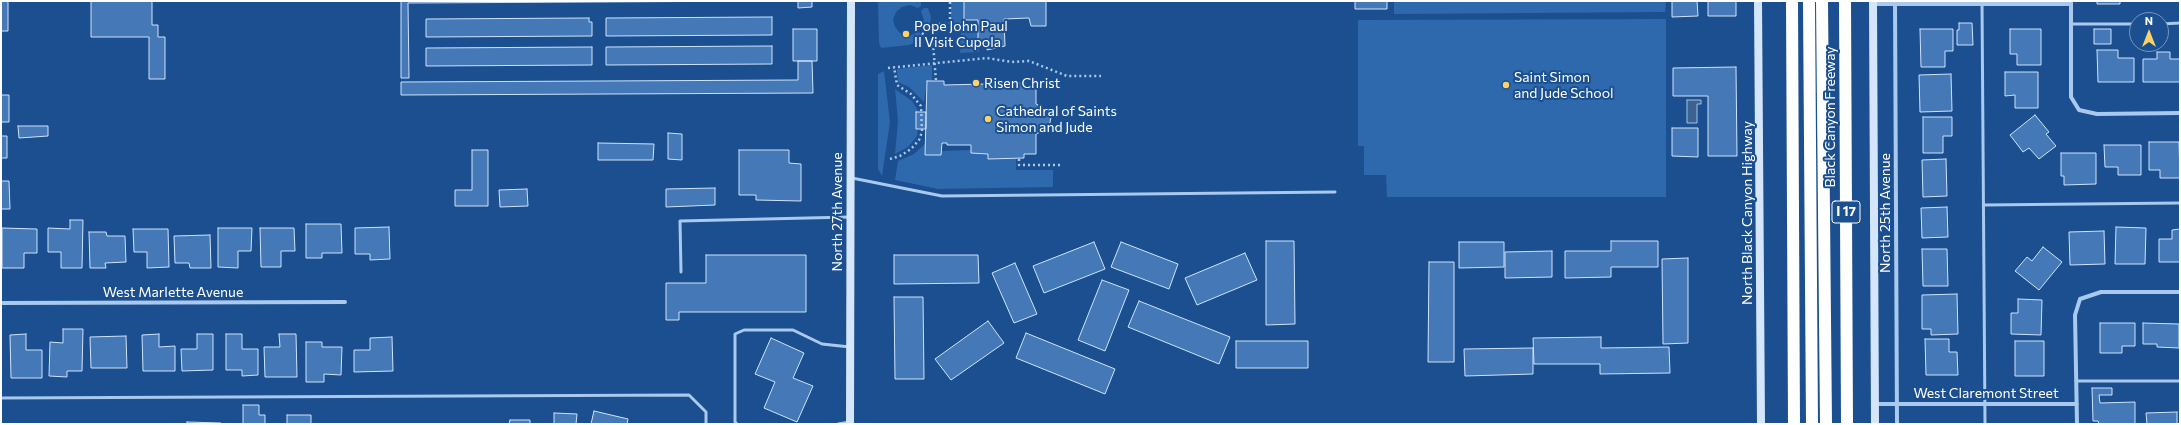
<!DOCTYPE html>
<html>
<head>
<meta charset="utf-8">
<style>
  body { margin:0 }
  #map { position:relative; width:2181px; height:425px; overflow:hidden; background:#1b4f8f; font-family:Commissioner,sans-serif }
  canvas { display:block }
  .frame { position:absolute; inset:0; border:2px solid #fff; pointer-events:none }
  .north { position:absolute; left:2129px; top:12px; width:40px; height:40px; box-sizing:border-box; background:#1b4f8f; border:1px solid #7695bc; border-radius:50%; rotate:0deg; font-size:11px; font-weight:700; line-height:16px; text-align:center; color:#fff }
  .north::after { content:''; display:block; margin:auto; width:14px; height:18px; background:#ffd166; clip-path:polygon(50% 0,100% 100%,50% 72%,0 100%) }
</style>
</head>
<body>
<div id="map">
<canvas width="2181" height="425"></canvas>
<div class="frame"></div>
<div class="north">N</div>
</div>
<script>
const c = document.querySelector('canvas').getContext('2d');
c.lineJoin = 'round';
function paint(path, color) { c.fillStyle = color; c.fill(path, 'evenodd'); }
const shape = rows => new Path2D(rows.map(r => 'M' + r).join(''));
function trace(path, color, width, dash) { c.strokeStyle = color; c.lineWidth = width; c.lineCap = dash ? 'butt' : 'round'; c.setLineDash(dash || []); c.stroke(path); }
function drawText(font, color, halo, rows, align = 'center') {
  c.font = font + ' Commissioner,sans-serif'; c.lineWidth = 4; c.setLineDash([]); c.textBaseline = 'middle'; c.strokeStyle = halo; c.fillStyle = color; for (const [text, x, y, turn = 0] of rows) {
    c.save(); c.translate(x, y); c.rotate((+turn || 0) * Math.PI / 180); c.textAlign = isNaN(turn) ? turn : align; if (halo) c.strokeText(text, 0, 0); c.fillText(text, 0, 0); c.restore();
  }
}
paint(shape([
  [880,1,921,1,921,6,918,8,910,5,902,7,896,12,893,20,895,27,900,33,911,35,919,32,922,35,921,40,909,45,881,48,879,43,878,3],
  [951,1,964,1,965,23,951,22],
  [1394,1,1666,1,1665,12,1394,14],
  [924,8,928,8,931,17,928,32,924,32,921,30,924,20,921,11],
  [1666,19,1666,197,1387,197,1386,175,1364,175,1364,146,1358,146,1358,20],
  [953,27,978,27,979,52,960,53,961,30,953,30],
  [932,65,932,81,927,81,924,102,909,87,898,82,897,69],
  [884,71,890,122,882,176,878,169,878,74],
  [895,89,912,101,919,112,917,136,908,147,895,154,898,121],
  [926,143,926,155,941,155,941,151,971,150,971,153,988,154,989,159,1016,159,1016,170,1053,170,1053,187,938,189,895,180,898,161,914,154]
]), '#2e69ad');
const water = shape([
  [1687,100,1701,100,1701,104,1697,104,1697,123,1687,123,1687,100]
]);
paint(water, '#3c6290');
trace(water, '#9cc4f0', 1);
const building = shape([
  [1,1,8,1,8,31,1,31,1,1],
  [91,1,152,1,152,25,158,25,158,37,165,37,165,79,149,79,149,37,91,37,91,1],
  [401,1,777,1,408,3,409,78,401,78,401,1],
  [798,1,812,1,812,7,798,8,798,1],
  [964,1,1046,1,1046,26,1031,26,1029,18,1004,19,1005,46,987,50,987,44,978,44,978,20,964,20,964,1],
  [1355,1,1387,1,1387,9,1355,9,1355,1],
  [1672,1,1697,1,1698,16,1672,17,1672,1],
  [1708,1,1736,1,1736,16,1708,16,1708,1],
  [2097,1,2120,1,2120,4,2097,4,2097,1],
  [772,17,772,35,606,36,606,18,772,17],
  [589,18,589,22,592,22,592,36,426,37,426,19,589,18],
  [1959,23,1972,23,1973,45,1957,45,1957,30,1959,30,1959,23],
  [793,29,817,29,817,61,793,61,793,29],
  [1920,29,1953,29,1953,51,1945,51,1945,67,1921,67,1920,29],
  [2010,29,2041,29,2041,65,2017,65,2017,54,2010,54,2010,29],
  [2094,29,2111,29,2111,44,2094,44,2094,29],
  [772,46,772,64,606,65,606,47,772,46],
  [592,47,592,65,426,66,426,48,592,47],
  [2097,50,2118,50,2118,58,2134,58,2134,82,2098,82,2097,50],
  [2157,52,2170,52,2170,59,2180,59,2180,82,2143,82,2143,59,2157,59,2157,52],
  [798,61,812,61,813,93,401,95,401,82,798,80,798,61],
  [1736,67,1737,156,1708,156,1708,96,1673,96,1673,68,1736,67],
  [2005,72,2038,72,2038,108,2015,108,2015,95,2005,96,2005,72],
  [1951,74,1952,111,1920,112,1919,75,1951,74],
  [927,81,944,81,944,85,1025,83,1025,87,1036,87,1036,104,1046,109,1051,117,1049,128,1036,134,1036,154,1024,154,1024,158,988,159,988,154,971,153,971,145,947,145,947,143,942,143,941,155,925,155,927,81],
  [1,95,9,95,9,122,1,122,1,95],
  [916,112,926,112,926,129,916,129,916,112],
  [2035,115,2049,132,2046,134,2056,146,2039,159,2029,148,2023,152,2010,135,2035,115],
  [1923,117,1952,117,1952,136,1943,136,1943,153,1923,153,1923,117],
  [18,126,48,126,48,136,19,138,18,126],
  [1672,128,1698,128,1698,157,1672,156,1672,128],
  [668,133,682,134,682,160,668,159,668,133],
  [1,136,7,136,7,158,1,158,1,136],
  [2149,142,2179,142,2180,178,2160,178,2160,170,2149,170,2149,142],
  [598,143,654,144,653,160,598,160,598,143],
  [2104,145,2141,145,2141,175,2118,175,2118,167,2105,167,2104,145],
  [472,150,488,150,488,206,455,206,455,190,472,190,472,150],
  [739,150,789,150,789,163,801,164,801,201,756,200,756,195,739,195,739,150],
  [2061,153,2096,153,2096,184,2064,185,2064,176,2061,176,2061,153],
  [1946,159,1947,196,1923,197,1922,160,1946,159],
  [1,181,9,181,10,209,1,209,1,181],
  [715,188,715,205,666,207,666,189,715,188],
  [527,189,528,206,500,207,499,190,527,189],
  [1947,207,1948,237,1922,238,1921,208,1947,207],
  [70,220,83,220,82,268,61,268,61,252,48,252,48,228,70,229,70,220],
  [306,224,341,224,342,253,322,253,322,258,306,258,306,224],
  [389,227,390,259,370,260,370,254,355,254,355,228,389,227],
  [2116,227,2146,228,2145,264,2115,264,2116,227],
  [2,228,37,229,37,253,24,253,24,268,2,268,2,228],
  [218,228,252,228,251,251,238,251,238,268,218,267,218,228],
  [260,228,294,228,295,251,281,251,281,267,261,267,260,228],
  [133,229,168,229,169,267,147,268,147,252,134,252,133,229],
  [2180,229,2180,262,2159,262,2159,239,2172,239,2172,230,2180,229],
  [2104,231,2105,264,2070,265,2069,232,2104,231],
  [89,232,106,232,107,236,125,236,126,262,105,263,106,268,90,268,89,232],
  [210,235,211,268,190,268,189,263,175,263,174,236,210,235],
  [1266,241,1294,241,1295,324,1266,325,1266,241],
  [1611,241,1658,241,1658,267,1611,267,1611,277,1565,278,1565,251,1611,251,1611,241],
  [1094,242,1105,269,1044,293,1033,266,1094,242],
  [1121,242,1178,264,1169,289,1111,267,1121,242],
  [1459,242,1504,242,1504,267,1459,268,1459,242],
  [2043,247,2062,262,2039,290,2015,271,2027,257,2032,261,2043,247],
  [1922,249,1947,249,1948,286,1923,286,1922,249],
  [1552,251,1552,277,1505,278,1505,252,1552,251],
  [1245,253,1257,280,1197,305,1185,278,1245,253],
  [706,255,806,255,806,312,679,312,679,320,666,320,666,283,706,283,706,255],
  [894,255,978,255,979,283,894,284,894,255],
  [1688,258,1688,343,1663,344,1662,259,1688,258],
  [1429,262,1454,262,1454,362,1428,362,1429,262],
  [1015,263,1037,314,1014,323,992,273,1015,263],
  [1102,280,1129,290,1105,351,1078,340,1102,280],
  [1957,294,1958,334,1931,335,1931,329,1922,329,1922,295,1957,294],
  [894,297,923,297,924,379,895,379,894,297],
  [2018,299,2042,300,2041,335,2011,334,2011,313,2018,313,2018,299],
  [1139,301,1230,337,1219,364,1128,327,1139,301],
  [988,321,1004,343,951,380,935,359,988,321],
  [2100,323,2135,323,2135,346,2122,346,2122,353,2100,353,2100,323],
  [2143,323,2179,324,2179,348,2157,347,2157,344,2143,344,2143,323],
  [63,329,83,329,82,371,67,371,67,377,49,376,50,342,63,343,63,329],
  [1026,333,1115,369,1105,394,1016,358,1026,333],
  [26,334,26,350,42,350,42,378,11,378,10,335,26,334],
  [159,334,159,347,175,346,175,371,143,371,142,335,159,334],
  [197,334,213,334,213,370,182,371,181,349,197,349,197,334],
  [226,334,242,334,242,349,258,349,258,375,242,376,242,370,226,370,226,334],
  [279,334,296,334,297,377,265,377,264,347,280,347,279,334],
  [126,336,127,368,91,368,90,337,126,336],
  [392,337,393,371,354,372,354,350,370,350,370,338,392,337],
  [1601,337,1601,348,1669,347,1670,373,1600,374,1600,364,1534,364,1533,338,1601,337],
  [771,338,804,353,793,378,813,386,797,422,764,408,775,382,755,374,771,338],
  [1925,339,1949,339,1949,352,1957,352,1958,375,1926,375,1925,339],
  [1236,341,1308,341,1308,368,1236,368,1236,341],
  [2015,341,2044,341,2044,376,2015,376,2015,341],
  [306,342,322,342,322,347,342,347,341,375,324,374,324,382,306,382,306,342],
  [1533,348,1533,374,1465,376,1464,349,1533,348],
  [2092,388,2112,388,2112,395,2099,395,2100,403,2135,402,2135,424,2099,424,2098,421,2093,421,2092,388],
  [243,405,259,405,259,415,265,415,265,424,243,424,243,405],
  [594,411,628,419,627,424,591,424,594,411],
  [2177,412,2177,424,2147,424,2146,413,2177,412],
  [554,413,577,414,576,424,554,424,554,413],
  [287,415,311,415,311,424,287,424,287,415],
  [510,420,530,420,530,424,509,424,510,420],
  [187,422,221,423,221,424,187,424,187,422]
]);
paint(building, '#4478b7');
trace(building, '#cfe3fa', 1);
trace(shape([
  [939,24,975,24,975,20],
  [950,24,950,1],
  [922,33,933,43,936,81],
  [888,68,987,58,1012,62,1029,61,1067,76,1101,76],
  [890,159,900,156,911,149,919,140,922,132,921,106,911,94,897,85,894,67],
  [1019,159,1019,165,1060,165]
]), '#a9c9ee', 2.5, [2, 3]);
trace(shape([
  [1982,1,1985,424],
  [2071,24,2137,24],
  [2161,24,2180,23],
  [852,178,942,196,1335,192],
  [1984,205,2180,203],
  [681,272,680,221,850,217],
  [2076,381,2180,381],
  [1,398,689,395,706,412,706,424],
  [737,424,735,422,735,334,744,330,793,330,822,344,850,347],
  [838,424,850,422]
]), '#a9c9ee', 3);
trace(shape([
  [1895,1,1897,424],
  [2071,1,2071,97,2079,110,2097,114,2180,113],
  [1873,4,2071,4],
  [1,303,345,302],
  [1875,404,2077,404],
  [2077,424,2075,315,2080,299,2101,292,2180,292]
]), '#a9c9ee', 4);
trace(shape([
  [1758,1,1761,424],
  [1873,1,1875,424],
  [850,424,851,1]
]), '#d6e6fa', 8);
trace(shape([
  [1792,1,1794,424],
  [1809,1,1812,424],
  [1822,1,1826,424],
  [1845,1,1847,424]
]), '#fff', 12);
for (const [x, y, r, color] of [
  [906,34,4,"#ffd166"],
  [976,83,4,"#ffd166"],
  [1506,85,4,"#ffd166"],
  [988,119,4,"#ffd166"]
]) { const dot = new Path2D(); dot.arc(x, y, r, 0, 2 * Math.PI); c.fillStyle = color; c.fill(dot); trace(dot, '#1b4f8f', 1.5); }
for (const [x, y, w] of [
  [1846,212,28]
]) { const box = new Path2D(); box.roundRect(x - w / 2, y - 11, w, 22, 3); c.fillStyle = '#1b4f8f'; c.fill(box); trace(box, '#fff', 1); }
drawText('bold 13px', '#fff', null, [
  ["I 17",1846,212]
]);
drawText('14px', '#fff', '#1b4f8f', [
  ["Pope John Paul",914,26],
  ["II Visit Cupola",914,42],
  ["Saint Simon",1514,77],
  ["and Jude School",1514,93],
  ["Risen Christ",984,83],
  ["Cathedral of Saints",996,111],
  ["Simon and Jude",996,127]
], 'left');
drawText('14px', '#fff', '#1b4f8f', [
  ["Black Canyon Freeway",1830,117,-90],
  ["North 27th Avenue",837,212,-90],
  ["North Black Canyon Highway",1747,213,-90],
  ["North 25th Avenue",1885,213,-90],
  ["West Marlette Avenue",173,292],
  ["West Claremont Street",1986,393]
]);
</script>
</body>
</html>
